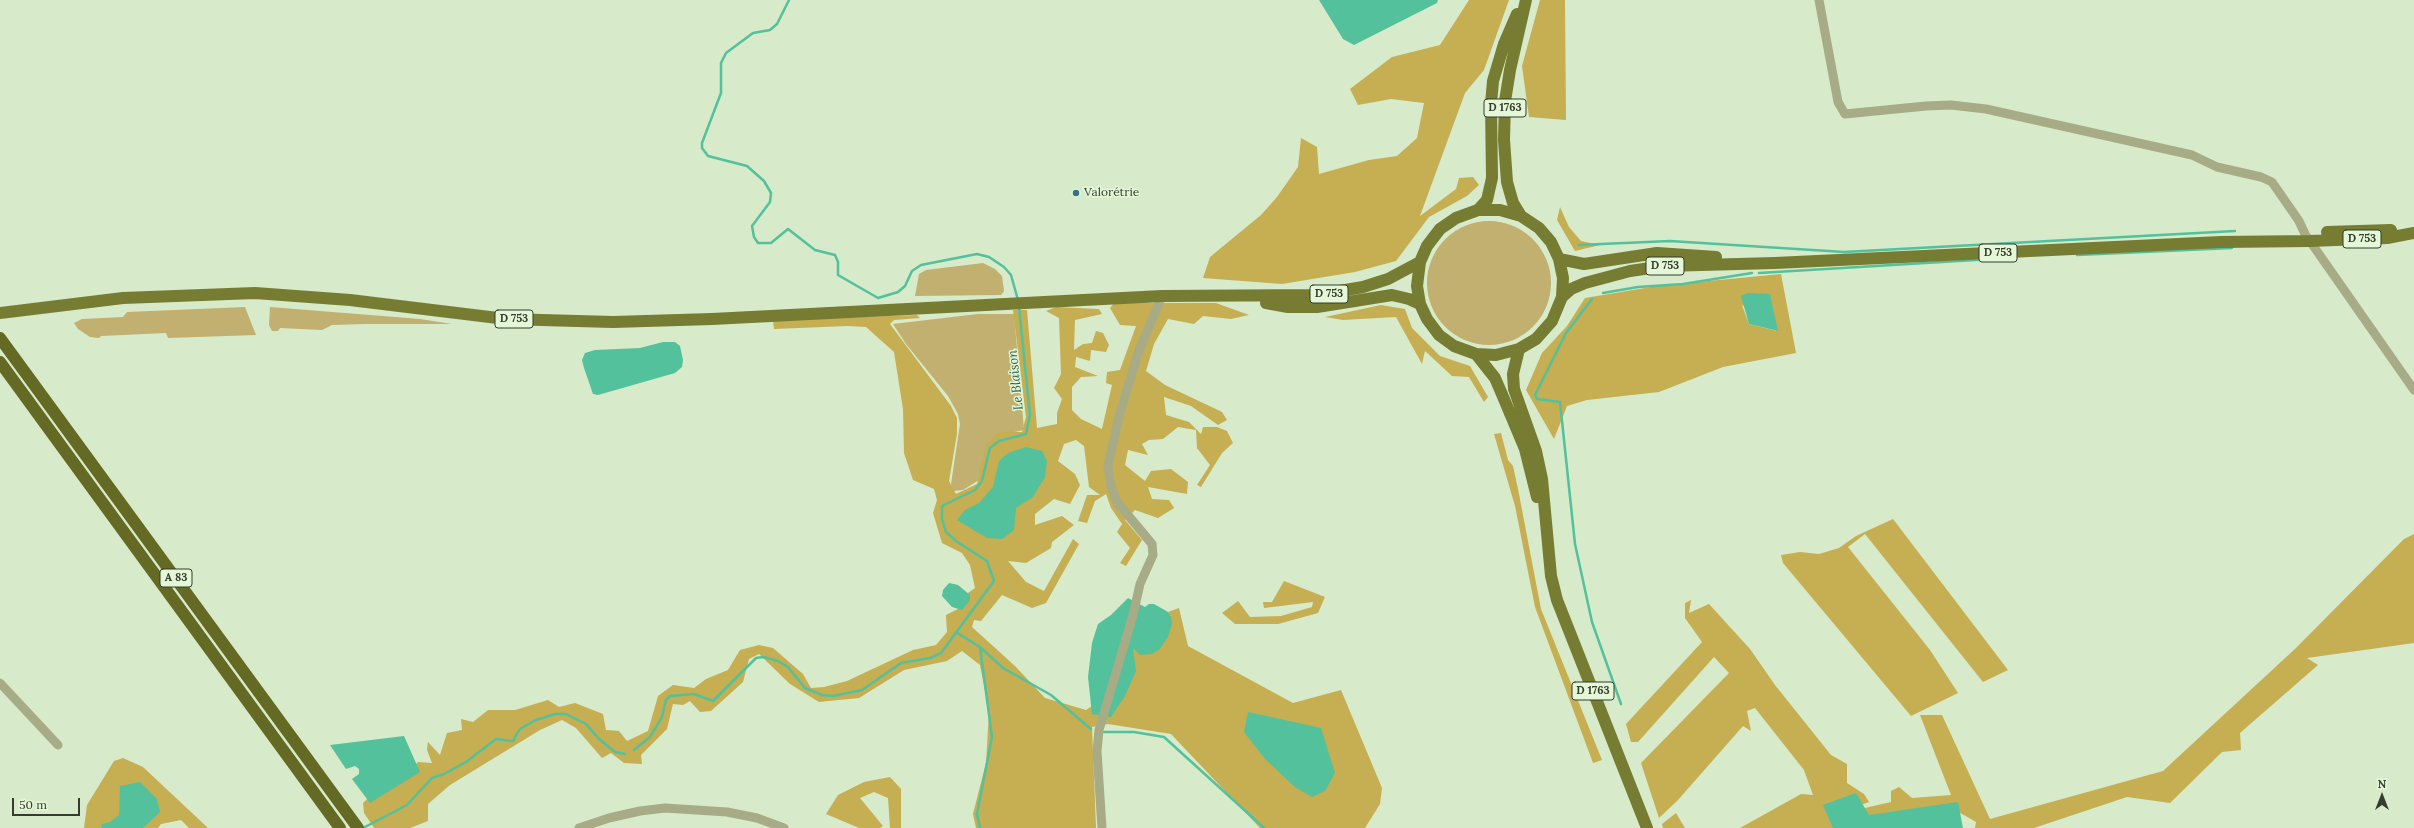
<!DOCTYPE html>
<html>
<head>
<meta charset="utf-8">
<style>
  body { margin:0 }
  #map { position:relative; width:2414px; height:828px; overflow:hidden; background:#d7eac9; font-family:Lora,serif }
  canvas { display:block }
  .north { position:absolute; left:2362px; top:776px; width:40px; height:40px; -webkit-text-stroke:3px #e4f7d6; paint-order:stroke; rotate:0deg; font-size:11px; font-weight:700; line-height:16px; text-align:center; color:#353c2f }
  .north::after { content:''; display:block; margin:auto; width:14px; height:18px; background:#353c2f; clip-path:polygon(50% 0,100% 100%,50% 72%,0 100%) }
  .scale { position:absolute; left:12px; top:798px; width:68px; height:18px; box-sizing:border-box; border:2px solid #353c2f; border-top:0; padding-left:5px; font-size:12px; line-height:14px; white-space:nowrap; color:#353c2f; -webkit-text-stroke:3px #e4f7d6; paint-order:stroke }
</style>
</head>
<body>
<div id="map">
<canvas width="2414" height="828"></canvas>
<div class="north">N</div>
<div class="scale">50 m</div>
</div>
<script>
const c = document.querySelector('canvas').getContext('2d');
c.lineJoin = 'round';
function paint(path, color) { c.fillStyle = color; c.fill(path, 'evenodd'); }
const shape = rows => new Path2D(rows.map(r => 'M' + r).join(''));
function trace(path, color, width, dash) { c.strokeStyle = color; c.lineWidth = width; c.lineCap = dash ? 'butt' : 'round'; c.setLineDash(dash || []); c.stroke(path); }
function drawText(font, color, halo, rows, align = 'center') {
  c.font = font + ' Lora,serif'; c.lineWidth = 3; c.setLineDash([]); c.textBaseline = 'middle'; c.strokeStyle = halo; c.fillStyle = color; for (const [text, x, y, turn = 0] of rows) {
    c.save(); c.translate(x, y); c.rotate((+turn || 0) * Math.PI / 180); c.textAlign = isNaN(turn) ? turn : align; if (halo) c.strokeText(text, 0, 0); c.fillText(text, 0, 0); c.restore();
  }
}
paint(shape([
  '1427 283a62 62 0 1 1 124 0a62 62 0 1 1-124 0Z',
  [983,263,995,269,1002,276,1004,291,1001,295,915,296,919,274,926,270],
  [245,307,256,335,168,338,166,333,101,336,99,338,90,337,78,329,74,323,82,319,123,317,127,312],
  [270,307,420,319,452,324,364,324,332,325,322,330,280,328,278,331,272,331,269,325],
  [978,314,1014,314,1024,430,1005,434,979,480,963,490,953,491,951,484,960,424,958,414,948,396,906,344,893,324]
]), '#c1b06f');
paint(shape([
  [1469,0,1509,0,1484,70,1465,93,1420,216,1456,189,1459,178,1473,177,1479,185,1467,196,1429,217,1396,261,1355,272,1282,284,1203,278,1210,257,1261,215,1277,197,1298,167,1301,138,1317,147,1319,174,1369,160,1397,156,1417,138,1424,103,1391,99,1358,105,1350,89,1392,57,1440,45],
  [1540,0,1565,0,1566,120,1529,117,1522,66],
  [1560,207,1569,227,1581,241,1600,245,1575,251,1557,220],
  [1781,274,1796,353,1723,367,1659,392,1587,400,1567,406,1554,439,1526,390,1542,353,1567,326,1585,298,1657,286],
  [1742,305,1777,331,1749,324],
  [1114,303,1216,303,1249,315,1231,319,1203,316,1194,324,1168,319,1154,344,1146,371,1165,385,1222,412,1227,420,1218,425,1191,406,1164,397,1166,415,1189,422,1201,434,1203,427,1217,427,1227,431,1233,443,1222,453,1201,487,1197,485,1210,465,1197,448,1196,430,1178,427,1163,439,1149,440,1142,444,1148,455,1128,450,1125,465,1145,481,1151,471,1171,469,1188,482,1187,494,1148,487,1152,499,1169,500,1174,508,1158,518,1135,510,1125,520,1142,540,1126,566,1120,563,1130,548,1117,532,1122,524,1111,508,1106,494,1095,501,1087,523,1078,521,1087,495,1100,495,1089,487,1084,446,1076,440,1064,444,1058,461,1075,474,1080,485,1070,504,1054,499,1035,514,1035,525,1062,516,1074,525,1052,542,1051,548,1026,563,1008,561,1026,582,1044,591,1073,539,1079,544,1046,603,1032,608,1002,595,981,621,974,620,972,627,1015,666,1045,698,1086,710,1123,685,1133,647,1171,616,1168,612,1179,608,1188,646,1293,703,1341,690,1382,788,1380,804,1365,828,1260,828,1171,734,1108,724,1092,727,1096,828,976,828,973,814,986,763,989,712,980,665,962,651,947,661,904,670,859,698,819,702,790,684,759,654,749,659,743,682,711,711,700,712,690,701,683,705,673,704,667,729,641,755,642,764,624,763,611,753,602,758,576,728,562,720,540,730,450,785,428,804,428,821,410,828,374,828,364,813,363,803,373,793,410,771,418,762,432,763,427,750,428,742,440,755,447,733,462,730,461,719,473,722,488,710,515,710,548,700,559,707,575,703,603,714,606,730,619,731,627,741,648,731,658,696,673,685,694,688,706,679,728,670,740,650,759,645,773,648,803,674,811,688,824,687,847,681,913,650,936,645,947,632,946,615,960,608,961,598,975,588,970,565,962,553,942,543,933,513,937,500,934,489,913,480,904,453,903,409,894,352,866,327,848,326,774,329,773,320,917,315,920,318,894,320,890,324,951,406,957,418,957,434,949,481,956,494,977,484,986,445,1000,432,1022,432,1026,417,1013,310,1027,310,1037,428,1057,424,1057,413,1062,399,1054,388,1061,374,1059,318,1046,311,1056,307,1099,309,1102,314,1075,320,1074,350,1083,344,1092,343,1096,331,1103,333,1109,345,1106,352,1091,350,1090,361,1076,357,1075,367,1098,376,1081,377,1072,387,1072,410,1081,419,1102,429,1112,385,1106,383,1107,372,1120,370,1136,326,1120,325,1110,308],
  [1381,305,1405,309,1412,328,1440,356,1470,366,1488,397,1484,402,1469,377,1452,376,1425,351,1422,364,1396,317,1343,320,1325,317],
  [1501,433,1508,460,1513,466,1518,489,1541,609,1602,760,1593,763,1535,607,1515,506,1494,434],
  [1893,519,2008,670,1983,682,1865,534,1848,547,1930,650,1958,693,1911,716,1783,563,1781,555,1800,552,1819,554,1839,548,1856,536],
  [2414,534,2414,643,2307,658,2318,665,2240,733,2241,750,2222,752,2170,803,2127,797,2034,828,1975,828,1976,822,1950,807,1866,820,1865,808,1891,802,1891,791,1899,787,1912,798,1951,795,1920,715,1942,715,1990,819,2163,771,2296,648,2404,539],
  [1284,581,1325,597,1318,613,1278,624,1235,624,1222,613,1238,601,1250,617,1281,616,1312,607,1313,602,1264,608,1263,602,1272,602],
  [1691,600,1689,613,1709,604,1750,649,1775,685,1831,755,1847,764,1847,783,1864,794,1869,802,1858,806,1836,828,1740,828,1801,794,1813,795,1804,770,1755,708,1747,711,1751,731,1743,726,1678,800,1659,818,1641,763,1729,673,1714,657,1638,742,1631,742,1626,724,1702,642,1685,618,1685,603],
  [123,758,143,767,208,828,189,828,181,820,161,824,158,828,84,828,87,805,114,761],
  [890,777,901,789,901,828,890,828,888,798,874,792,860,798,883,826,880,828,859,828,826,814,838,795,864,782],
  [1676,813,1685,828,1663,828,1662,824]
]), '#c6ae52');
paint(shape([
  [1319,0,1438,0,1437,3,1354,45,1343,39],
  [1748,293,1770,294,1778,331,1749,324,1741,296],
  [663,342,675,342,680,346,683,360,682,367,675,373,598,395,593,394,584,368,582,360,585,353,595,350,640,348],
  [1026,447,1042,451,1047,461,1045,477,1033,497,1016,508,1014,530,1002,539,987,538,957,520,965,510,979,503,993,487,999,461,1008,453],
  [949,583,958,585,970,595,970,600,962,610,952,607,942,596,943,590],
  [1128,598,1145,607,1149,604,1154,604,1168,612,1171,616,1172,624,1168,637,1160,649,1152,654,1140,655,1133,648,1136,671,1125,696,1111,717,1092,714,1088,677,1092,643,1098,624,1111,615],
  [1248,712,1321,728,1335,773,1325,791,1312,797,1295,787,1265,759,1244,732],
  [404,736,420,772,370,803,352,779,359,774,359,769,355,766,346,769,330,745],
  [140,782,157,799,160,812,143,828,101,828,102,824,110,822,119,815,120,786],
  [1856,793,1869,815,1958,802,1963,828,1833,828,1823,805]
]), '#52c19c');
trace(shape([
  [789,0,777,24,770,30,753,33,726,53,721,63,721,93,702,143,702,148,708,156,747,166,764,181,771,193,770,202,752,226,754,237,758,243,771,243,788,229,815,250,835,255,838,262,838,275,878,298,898,292,905,286,912,271,921,265,977,254,989,257,1004,267,1011,275,1018,300],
  [1579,245,1670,241,1844,252,2235,231],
  [2077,255,2232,248],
  [1759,273,1992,259],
  [1603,293,1638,287,1683,284,1752,273],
  [1592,299,1566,333,1535,395,1537,399,1560,402,1575,544,1592,622,1621,704],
  [956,632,980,647,992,737,977,814,980,828],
  [981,648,1003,668,1051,695,1091,729],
  [1104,732,1134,732,1164,737,1264,828],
  [634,750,650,737,662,717,666,700,670,696,694,694,713,701,756,658,763,657,778,661,788,667,805,688,822,695,833,696,862,690,901,663,930,658,941,653,994,581,987,561,956,541,946,532,942,519,942,506,975,490,982,481,990,448,999,441,1026,434,1030,415,1019,307],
  [363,828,407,805,432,778,444,774,466,762,496,739,513,741,519,730,525,726,536,720,555,714,566,714,586,724,599,739,615,752,625,754]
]), '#52c19c', 2.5);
trace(shape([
  [1819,0,1838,102,1845,114,1926,106,1951,105,1986,109,2192,155,2217,167,2261,177,2272,182,2299,221,2305,234,2414,390],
  [0,683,58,745],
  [579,828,609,818,640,811,665,808,727,812,757,818,784,828],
  [1102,828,1097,751,1099,730,1133,615,1140,584,1153,555,1152,544,1117,502,1111,486,1108,466,1119,416,1138,353,1162,296]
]), '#a7ac86', 9);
trace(shape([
  [1478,210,1487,200,1492,178,1491,104,1493,81,1504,44,1517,14],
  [1521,216,1513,203,1507,182,1504,140,1505,101,1510,70,1526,0],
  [2327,232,2391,230],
  [1559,259,1584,264,1657,253,1716,257],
  [1562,297,1571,289,1585,283,1630,271,1664,266,1775,263,2221,242,2310,241,2387,238,2414,233],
  [1266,303,1288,307,1317,307,1392,295,1409,299,1420,304],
  [0,313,123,298,255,293,350,300,506,319,613,322,712,319,1162,296,1316,295,1363,287,1388,279,1420,262],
  [1519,349,1496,355,1476,354,1454,346,1439,335,1427,319,1420,304,1417,286,1420,262,1427,246,1440,229,1456,218,1478,210,1500,210,1521,216,1539,228,1551,242,1559,259,1563,278,1562,297,1552,321,1536,339,1519,349,1513,374,1514,389,1536,451,1542,479,1551,576,1557,600,1647,828],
  [1476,354,1495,378,1504,399,1525,449,1537,497]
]), '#767c32', 12);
trace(shape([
  [0,338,358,828],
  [0,362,340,828]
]), '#646a24', 12);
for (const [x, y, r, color] of [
  [1076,193,4,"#347388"]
]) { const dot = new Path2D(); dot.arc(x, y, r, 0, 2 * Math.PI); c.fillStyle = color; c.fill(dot); trace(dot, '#e4f7d6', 1.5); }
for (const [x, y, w] of [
  [1505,108,42],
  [2362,239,38],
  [1998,253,38],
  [1665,266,38],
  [1329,294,38],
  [514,319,38],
  [176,578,32],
  [1593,691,42]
]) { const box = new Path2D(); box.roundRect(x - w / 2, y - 9, w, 18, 3); c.fillStyle = '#e4f7d6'; c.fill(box); trace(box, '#353c2f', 1); }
drawText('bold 11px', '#353c2f', null, [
  ["D 1763",1505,108],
  ["D 753",2362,239],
  ["D 753",1998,253],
  ["D 753",1665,266],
  ["D 753",1329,294],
  ["D 753",514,319],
  ["A 83",176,578],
  ["D 1763",1593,691]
]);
drawText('12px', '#353c2f', '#e4f7d6', [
  ["Valorétrie",1084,193]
], 'left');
drawText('italic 13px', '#2b5948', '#e4f7d6', [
  ["Le Blaison",1016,380,-96]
]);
</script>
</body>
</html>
